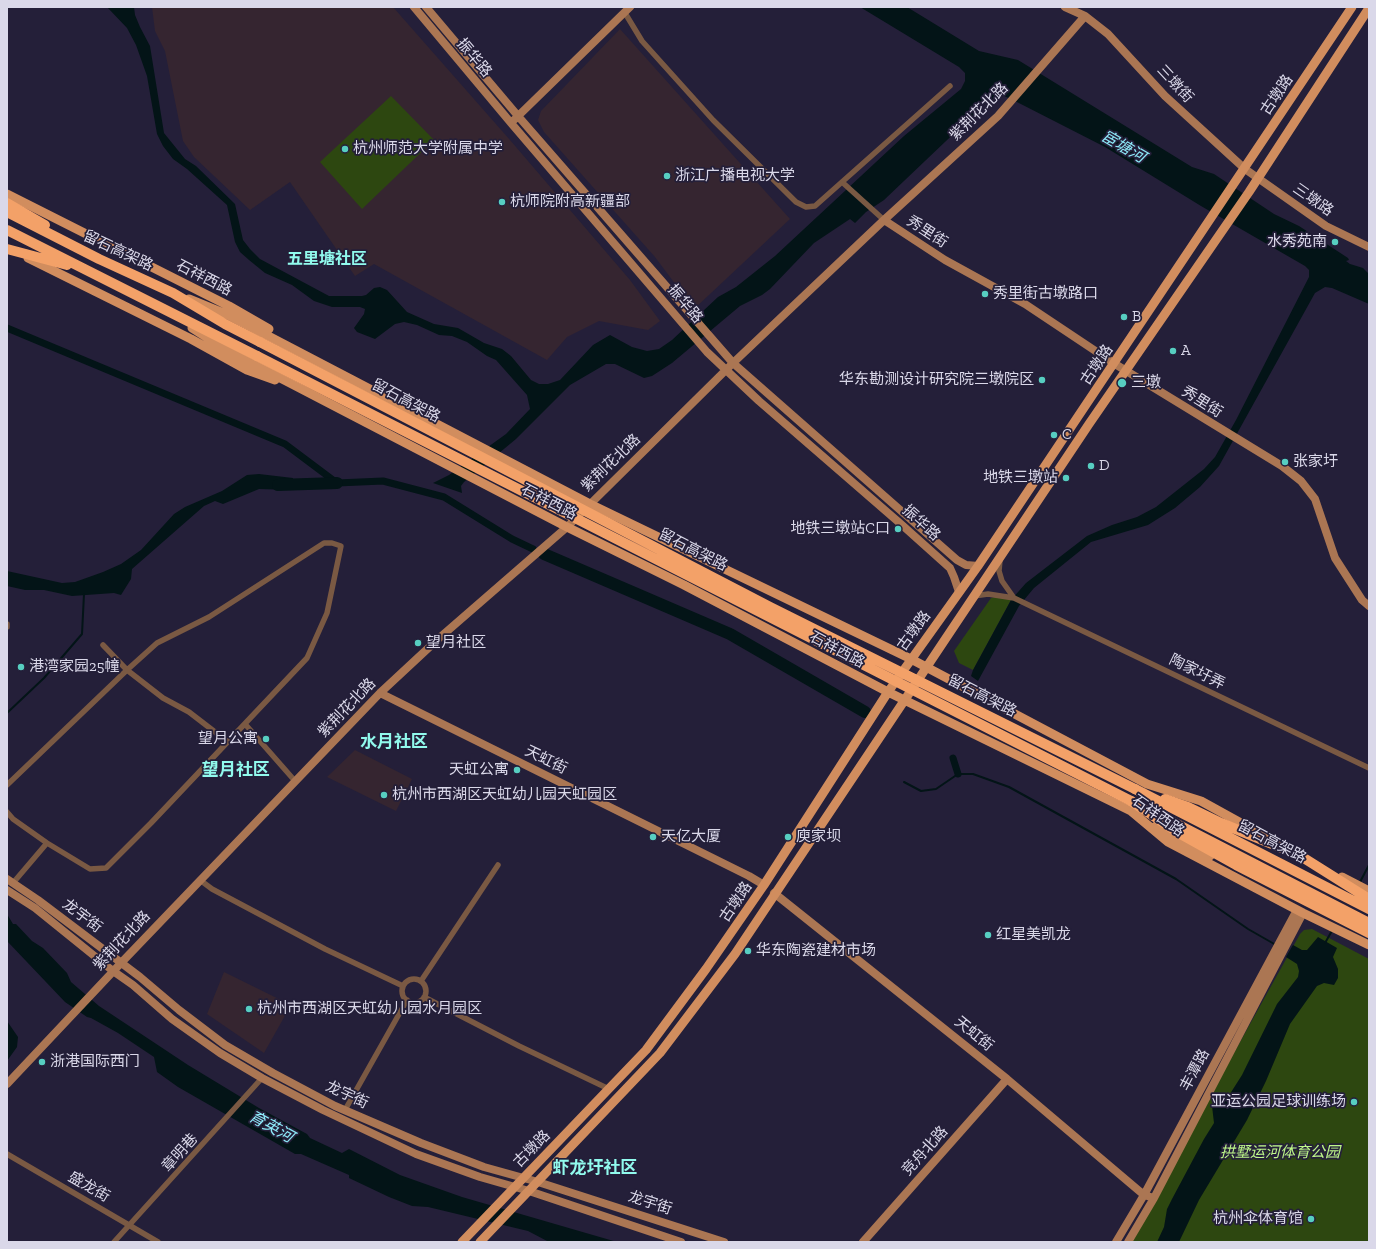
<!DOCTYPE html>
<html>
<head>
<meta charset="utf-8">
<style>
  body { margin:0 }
  #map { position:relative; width:1376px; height:1249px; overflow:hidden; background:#241f39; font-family:"Zilla Slab",serif }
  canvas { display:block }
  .frame { position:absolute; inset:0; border:8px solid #dad8e9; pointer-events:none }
</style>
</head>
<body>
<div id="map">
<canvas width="1376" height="1249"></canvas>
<div class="frame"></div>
</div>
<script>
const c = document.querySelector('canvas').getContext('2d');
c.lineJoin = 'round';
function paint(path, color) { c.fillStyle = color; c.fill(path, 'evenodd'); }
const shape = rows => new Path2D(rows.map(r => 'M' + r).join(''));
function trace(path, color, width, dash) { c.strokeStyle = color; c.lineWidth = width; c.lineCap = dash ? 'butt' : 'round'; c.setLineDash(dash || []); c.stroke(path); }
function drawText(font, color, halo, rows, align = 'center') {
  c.font = font + ' "Zilla Slab","Noto Sans SC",serif'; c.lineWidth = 3.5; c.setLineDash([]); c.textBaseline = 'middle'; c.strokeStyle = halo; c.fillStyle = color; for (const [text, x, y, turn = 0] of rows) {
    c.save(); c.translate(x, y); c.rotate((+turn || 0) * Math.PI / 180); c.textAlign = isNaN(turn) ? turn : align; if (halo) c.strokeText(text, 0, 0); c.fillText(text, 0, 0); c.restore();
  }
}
paint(shape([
  [152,7,393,7,510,140,630,280,660,321,648,330,599,321,567,337,547,360,374,264,355,276,290,182,250,210,194,157,183,141,165,51,155,31],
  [620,29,790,219,694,309,655,257,544,132,538,120,541,111],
  [355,750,412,779,396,811,327,777],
  [224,972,291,1005,264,1053,207,1014]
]), '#352530');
paint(shape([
  [391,96,434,140,362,209,320,162],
  [1000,596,1011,600,973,670,959,663,954,651,991,598],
  [1312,929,1369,959,1369,1242,1129,1242,1300,934,1304,930]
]), '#2d4710');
paint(shape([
  [107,7,134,7,135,15,140,27,150,46,164,133,185,159,196,166,235,204,243,240,250,249,260,259,329,296,362,296,366,295,374,288,380,287,387,290,407,312,434,324,458,328,484,343,502,349,511,356,531,380,539,384,548,384,560,380,593,345,610,335,632,347,647,351,659,349,672,340,718,297,736,287,775,256,904,136,961,89,965,81,965,73,959,67,860,7,907,7,979,51,1018,60,1192,167,1214,174,1274,214,1299,226,1348,258,1349,260,1346,261,1350,264,1363,268,1369,274,1369,304,1332,288,1325,287,1315,293,1219,466,1200,487,1175,508,1148,525,1091,542,1034,588,1019,606,978,681,971,676,973,670,1011,600,1026,583,1087,536,1112,525,1137,517,1156,507,1204,469,1215,457,1236,420,1309,277,1309,270,1305,266,1201,206,1105,147,1013,100,1004,96,997,97,987,102,884,200,866,212,855,223,850,219,814,243,770,289,762,295,740,306,672,363,652,376,644,378,615,364,606,364,570,385,516,439,464,482,461,486,462,493,433,483,449,475,506,434,530,409,527,395,496,360,487,356,467,342,452,336,439,335,417,325,404,322,395,324,375,339,357,332,354,328,364,314,365,309,360,307,332,307,314,301,292,285,265,273,249,260,240,252,235,242,227,205,187,169,173,159,163,146,157,134,147,76,136,45,127,28],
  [259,474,293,478,292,490,259,489,223,504,215,501,204,506,132,569,131,579,121,595,114,593,72,596,44,590,25,590,7,586,7,571,62,583,75,582,103,572,121,564,141,550,174,514,185,507,222,491,247,475],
  [7,914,13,924,16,924,32,941,43,948,67,973,71,982,99,1006,188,1065,259,1108,307,1134,310,1138,342,1153,349,1149,400,1175,462,1197,617,1242,549,1242,528,1231,428,1207,412,1206,389,1197,349,1178,349,1175,301,1154,295,1154,178,1087,157,1072,154,1057,118,1033,91,1018,87,1017,65,1002,7,941],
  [1318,937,1337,948,1333,957,1338,969,1338,978,1334,985,1324,983,1317,986,1290,1024,1266,1081,1247,1120,1199,1200,1179,1242,1157,1242,1164,1227,1167,1209,1172,1199,1204,1139,1214,1123,1212,1106,1217,1100,1228,1097,1242,1075,1277,1004,1298,977,1299,971,1297,964,1286,957,1293,945,1302,950,1307,950],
  [7,1021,18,1037,17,1047,7,1061]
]), '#031417');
trace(shape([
  [7,713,44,678,82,634,84,594],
  [904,782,921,791,936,789,958,774,973,774,1009,787,1176,879,1248,929,1276,945],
  [1360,882,1369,865],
  [1325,943,1333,929]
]), '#031417', 2);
trace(shape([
  [7,328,285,444,337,483,383,481,444,497,512,539,533,549],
  [953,758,958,774]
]), '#031417', 7);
trace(shape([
  [278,485,337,483],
  [544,554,730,634,865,712]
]), '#031417', 12);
trace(shape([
  [625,13,642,41,713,120,796,202,806,207,815,206,950,86],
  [842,182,884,220],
  [1000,560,999,571,1002,581,1014,598],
  [974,596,988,594,1014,598,1369,768],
  [7,624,7,627],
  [103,645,127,670,163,698,189,712,228,742],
  [245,724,295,781],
  [7,785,127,670,157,643,209,617,324,543,332,543,341,546,327,613,307,658,151,823,106,868,90,869,47,843,13,819,7,812],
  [200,880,212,889,325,949,403,986],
  [13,883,47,843],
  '402 991a12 12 0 1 1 24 0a12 12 0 1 1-24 0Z',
  [421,981,498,865],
  [424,997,519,1046,609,1089],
  [345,1110,407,1000],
  [7,1154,158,1242],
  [114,1242,262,1078]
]), '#7a5943', 5.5);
trace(shape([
  [414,7,511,123,707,352,759,401,902,525,950,568,954,577,959,592],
  [426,7,518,116,733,363,957,560,966,565,978,566],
  [1065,7,1085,16,1108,34,1165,96,1245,169,1326,226,1369,247],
  [514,120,630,7],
  [884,220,945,260,1025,304,1115,364,1282,466,1301,481,1315,499,1335,558,1362,600,1369,606],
  [380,693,749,876,764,885],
  [7,879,38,900,140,977,179,1010,225,1045,273,1073,335,1106,421,1143,484,1167,538,1182,724,1242],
  [7,890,35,908,113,971,133,985,172,1019,220,1053,262,1078,323,1110,416,1154,480,1177,529,1191,681,1242],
  [774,893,1007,1079,1144,1195,1154,1198],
  [7,1084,121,963,380,693,437,640,567,527,733,363,884,220,998,116,1085,16],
  [863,1242,1007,1079],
  [1116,1242,1144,1195,1297,910],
  [1128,1242,1154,1198,1303,913]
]), '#ab7653', 8);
trace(shape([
  [7,194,229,306,269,329],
  [28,258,191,339,247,370,275,380],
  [189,299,228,315,590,504,911,659,1147,784,1201,801,1268,838],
  [192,328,228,351,290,383,567,527,684,585,888,692,1131,811,1168,842,1303,913,1369,945],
  [1156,826,1210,856],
  [1342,877,1369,891],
  [462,1242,646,1050,706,969,764,885,888,692,978,566,1352,7],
  [480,1242,660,1053,735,954,1089,424,1249,192,1369,8]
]), '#d18d5e', 9);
trace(shape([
  [7,203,45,225],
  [7,212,99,259,173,293,225,324,260,342],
  [7,230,257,356],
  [7,249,67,265],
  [1135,789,1369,909],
  [1165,799,1188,807,1221,823,1299,855,1369,899],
  [1131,801,1182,835,1236,865,1369,933],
  [1169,820,1369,923]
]), '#f3a168', 10);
trace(shape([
  [260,342,770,607,1135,789],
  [257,356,1131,801]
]), '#f3a168', 10);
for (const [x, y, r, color] of [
  [345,149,4,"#57cec1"],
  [667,176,4,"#57cec1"],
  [502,202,4,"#57cec1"],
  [1335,242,4,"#57cec1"],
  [985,294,4,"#57cec1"],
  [1124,317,4,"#57cec1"],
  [1173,351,4,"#57cec1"],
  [1042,380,4,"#57cec1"],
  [1122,383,5,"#57cec1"],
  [1054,435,4,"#57cec1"],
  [1285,462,4,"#57cec1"],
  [1091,466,4,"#57cec1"],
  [1066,478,4,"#57cec1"],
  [898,529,4,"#57cec1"],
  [418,643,4,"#57cec1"],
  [21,667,4,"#57cec1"],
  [266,739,4,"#57cec1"],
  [517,770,4,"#57cec1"],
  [384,795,4,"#57cec1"],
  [653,837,4,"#57cec1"],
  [788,837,4,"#57cec1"],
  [988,935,4,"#57cec1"],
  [748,951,4,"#57cec1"],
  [249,1009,4,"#57cec1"],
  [42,1062,4,"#57cec1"],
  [1354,1102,4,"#57cec1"],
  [1311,1219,4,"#57cec1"]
]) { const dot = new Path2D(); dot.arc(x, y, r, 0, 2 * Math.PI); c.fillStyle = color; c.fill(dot); trace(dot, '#241f39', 1.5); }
drawText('15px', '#dad8e9', '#241f39', [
  ["振华路",474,58,50],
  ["三墩街",1175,84,47],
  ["古墩路",1277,95,-56],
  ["紫荆花北路",979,112,-45],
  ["三墩路",1313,200,35],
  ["秀里街",927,232,33],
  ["留石高架路",118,251,25],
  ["石祥西路",204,278,27],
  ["振华路",685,304,50],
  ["古墩路",1097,365,-56],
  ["留石高架路",406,401,28],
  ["秀里街",1202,402,32],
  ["紫荆花北路",611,463,-44],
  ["石祥西路",549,502,27],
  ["振华路",921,523,42],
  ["留石高架路",693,550,27],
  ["古墩路",914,631,-54],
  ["石祥西路",837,650,28],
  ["陶家圩弄",1197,672,26],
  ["留石高架路",982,696,27],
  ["紫荆花北路",347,708,-46],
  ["天虹街",546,760,26],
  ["石祥西路",1158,816,35],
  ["留石高架路",1272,842,28],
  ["古墩路",736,902,-56],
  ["龙宇街",82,916,37],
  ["紫荆花北路",122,941,-47],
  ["天虹街",974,1034,39],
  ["丰潭路",1195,1070,-62],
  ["龙宇街",347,1095,25],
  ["古墩路",532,1149,-45],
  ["竞舟北路",925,1151,-48],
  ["章明巷",180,1153,-48],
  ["盛龙街",89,1187,30],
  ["龙宇街",650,1203,18]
]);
drawText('15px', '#dad8e9', '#241f39', [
  ["杭州师范大学附属中学",353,149],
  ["浙江广播电视大学",675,176],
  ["杭师院附高新疆部",510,202],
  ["水秀苑南",1327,242,"right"],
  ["秀里街古墩路口",993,294],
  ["B",1132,317],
  ["A",1181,351],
  ["华东勘测设计研究院三墩院区",1034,380,"right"],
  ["三墩",1131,383],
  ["C",1062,435],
  ["张家圩",1293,462],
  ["D",1099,466],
  ["地铁三墩站",1058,478,"right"],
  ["地铁三墩站C口",890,529,"right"],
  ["望月社区",426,643],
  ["港湾家园25幢",29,667],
  ["望月公寓",258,739,"right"],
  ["天虹公寓",509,770,"right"],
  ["杭州市西湖区天虹幼儿园天虹园区",392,795],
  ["天亿大厦",661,837],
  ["庾家坝",796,837],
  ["红星美凯龙",996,935],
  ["华东陶瓷建材市场",756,951],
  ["杭州市西湖区天虹幼儿园水月园区",257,1009],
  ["浙港国际西门",50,1062],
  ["亚运公园足球训练场",1346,1102,"right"],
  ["杭州伞体育馆",1303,1219,"right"]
], 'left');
drawText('italic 15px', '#bef789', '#241f39', [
  ["拱墅运河体育公园",1280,1153]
]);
drawText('italic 16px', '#8deaf9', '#241f39', [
  ["宦塘河",1123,147,30],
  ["育英河",271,1127,29]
]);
drawText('bold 16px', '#91faed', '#241f39', [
  ["五里塘社区",327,259]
]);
drawText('bold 17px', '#91faed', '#241f39', [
  ["水月社区",394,742],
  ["望月社区",236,770],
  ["虾龙圩社区",595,1168]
]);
</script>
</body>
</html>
